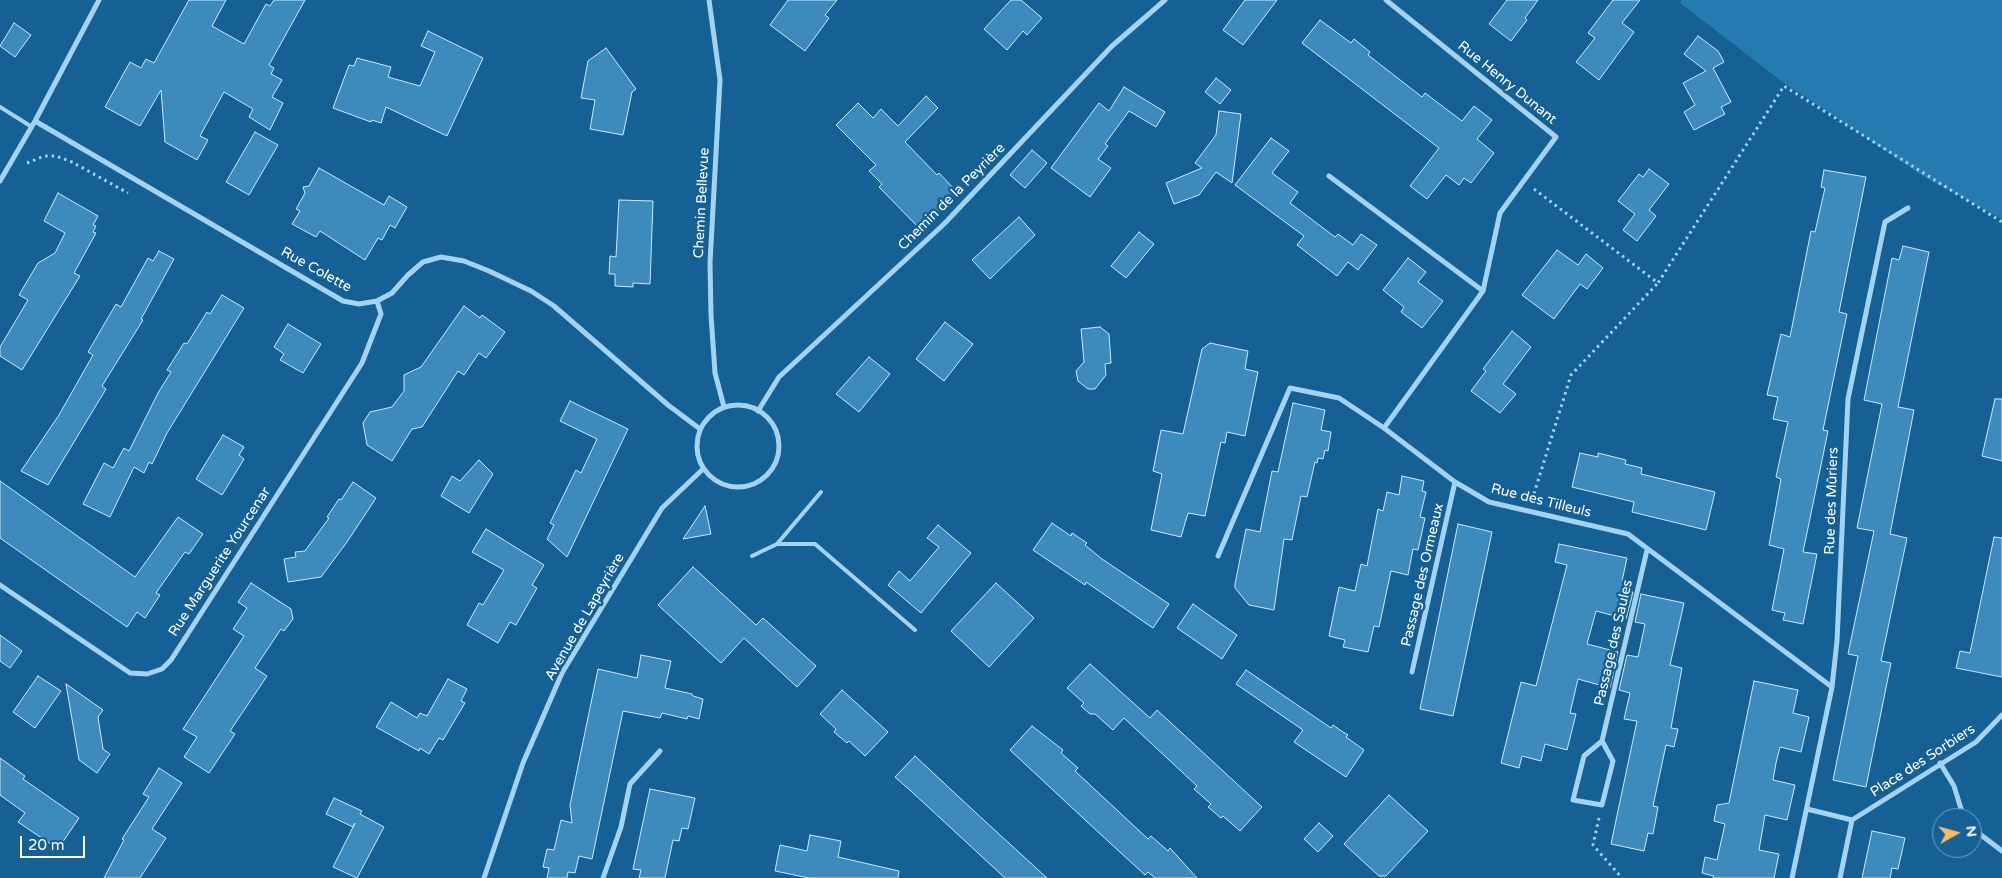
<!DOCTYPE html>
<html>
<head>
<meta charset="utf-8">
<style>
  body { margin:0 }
  #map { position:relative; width:2002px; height:878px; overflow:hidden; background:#156094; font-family:"Varela Round",sans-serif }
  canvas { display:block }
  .north { position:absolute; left:1932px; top:808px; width:50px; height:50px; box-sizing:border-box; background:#156094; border:1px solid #73a0bf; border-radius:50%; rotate:83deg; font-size:14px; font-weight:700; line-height:20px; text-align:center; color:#fff }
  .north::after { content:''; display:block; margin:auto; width:18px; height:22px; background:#ffba65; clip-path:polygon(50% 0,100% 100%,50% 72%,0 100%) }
  .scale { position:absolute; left:20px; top:836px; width:65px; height:22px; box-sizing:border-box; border:2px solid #fff; border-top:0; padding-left:6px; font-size:15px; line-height:18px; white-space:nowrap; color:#fff; -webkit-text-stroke:4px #156094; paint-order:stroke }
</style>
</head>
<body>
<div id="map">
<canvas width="2002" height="878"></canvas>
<div class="north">N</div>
<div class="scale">20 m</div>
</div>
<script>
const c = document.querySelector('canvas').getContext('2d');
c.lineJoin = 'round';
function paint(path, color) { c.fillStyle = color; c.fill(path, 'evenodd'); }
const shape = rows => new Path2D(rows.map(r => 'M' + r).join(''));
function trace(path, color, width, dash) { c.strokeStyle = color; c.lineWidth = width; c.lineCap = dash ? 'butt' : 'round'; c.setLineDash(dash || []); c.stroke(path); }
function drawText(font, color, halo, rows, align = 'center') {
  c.font = font + ' "Varela Round",sans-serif'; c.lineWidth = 5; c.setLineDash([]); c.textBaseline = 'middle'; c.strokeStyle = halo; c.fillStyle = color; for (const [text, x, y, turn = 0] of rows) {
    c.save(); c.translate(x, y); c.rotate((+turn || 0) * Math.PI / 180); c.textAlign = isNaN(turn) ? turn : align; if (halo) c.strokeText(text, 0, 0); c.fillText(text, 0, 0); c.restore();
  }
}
paint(shape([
  [1682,0,2002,0,2002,219,1926,178,1780,80,1680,3]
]), '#247ab1');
const building = shape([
  [189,0,226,0,212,26,244,44,266,4,270,6,274,0,305,0,269,65,274,68,271,74,282,80,272,97,283,103,270,130,249,117,253,109,224,92,200,136,208,140,197,160,165,142,161,90,140,126,105,107,130,62,141,68,146,59,154,63,189,0],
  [788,0,837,0,825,15,829,18,805,51,770,25,788,0],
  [1011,0,1021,0,1042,18,1027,35,1023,31,1007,50,984,29,1011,0],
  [1245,0,1277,0,1243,45,1223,30,1245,0],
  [1507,0,1538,0,1525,18,1527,20,1511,41,1489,24,1507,0],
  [1613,0,1640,0,1622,23,1634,32,1599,80,1576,62,1595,38,1588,33,1613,0],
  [1320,20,1351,43,1354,39,1370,52,1368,55,1422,97,1425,93,1462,121,1474,106,1492,120,1477,139,1494,153,1471,183,1464,178,1459,185,1446,175,1427,199,1410,186,1439,148,1302,43,1320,20],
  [14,23,31,35,15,57,0,46,14,23],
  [428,31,483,58,447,136,386,107,381,123,372,120,371,122,333,108,349,65,354,66,357,58,391,67,388,77,420,86,435,52,421,46,428,31],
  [1698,36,1718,51,1724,62,1713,68,1731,102,1721,107,1725,114,1694,130,1684,112,1695,105,1683,83,1706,71,1684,54,1698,36],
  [606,48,636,89,632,92,623,135,590,129,595,100,581,98,588,61,606,48],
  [1216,78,1231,90,1220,104,1205,92,1216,78],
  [1124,87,1165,112,1156,127,1129,111,1105,144,1108,146,1098,159,1111,168,1090,197,1051,168,1099,103,1109,111,1124,87],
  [926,96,938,108,905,142,937,175,939,173,957,192,920,229,879,187,882,184,869,171,876,165,836,125,858,103,873,118,881,109,898,126,926,96],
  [1219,111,1241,114,1232,183,1216,172,1199,195,1174,204,1166,183,1202,168,1195,163,1216,135,1219,111],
  [255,132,278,145,249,195,226,182,255,132],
  [1271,138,1289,151,1272,173,1298,192,1290,203,1335,237,1338,234,1353,245,1361,234,1377,245,1358,270,1348,262,1337,276,1297,245,1304,236,1235,185,1271,138],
  [1032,150,1047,163,1025,188,1010,175,1032,150],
  [319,168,384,205,389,196,407,207,395,228,390,225,382,240,378,238,365,260,320,231,316,237,292,224,300,211,296,209,305,193,303,187,309,186,319,168],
  [1649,169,1669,184,1649,210,1656,216,1637,241,1623,230,1635,214,1618,201,1639,174,1643,177,1649,169],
  [1824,170,1866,177,1839,312,1847,314,1823,430,1828,431,1820,470,1803,552,1817,554,1803,624,1783,620,1785,613,1772,610,1784,549,1769,545,1781,479,1776,477,1788,422,1773,419,1778,397,1767,395,1781,334,1790,337,1811,231,1815,232,1825,188,1821,187,1824,170],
  [58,193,98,216,93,225,96,226,93,232,96,233,74,273,80,276,22,370,0,356,0,347,28,300,19,295,38,263,55,253,65,233,44,221,58,193],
  [619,200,653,201,650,284,633,283,633,287,615,286,615,274,609,274,610,256,616,257,619,200],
  [1019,217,1035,235,990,279,972,260,1019,217],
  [1139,232,1154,244,1126,278,1111,266,1139,232],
  [1903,246,1929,252,1898,407,1914,410,1890,534,1907,538,1881,661,1891,663,1866,787,1833,780,1858,656,1848,654,1874,531,1857,528,1882,404,1864,400,1892,258,1899,260,1903,246],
  [1557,250,1578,265,1586,254,1603,268,1587,289,1580,284,1554,319,1522,295,1557,250],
  [159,251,174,259,141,319,143,320,102,386,106,389,48,485,21,471,59,415,93,355,88,352,116,304,121,307,148,258,153,261,159,251],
  [1408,258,1426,272,1418,282,1443,301,1422,328,1401,312,1404,307,1383,290,1408,258],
  [222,295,244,308,167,433,152,464,149,462,144,473,134,467,110,517,83,504,104,463,113,468,124,448,129,451,158,393,171,372,167,370,184,343,187,344,207,312,210,314,222,295],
  [464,306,480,318,482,315,505,332,486,358,479,353,464,375,458,371,422,427,412,429,392,461,367,445,363,423,370,412,392,407,404,391,404,375,421,367,464,306],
  [945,322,973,344,944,381,916,359,945,322],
  [288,324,321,344,303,373,280,360,284,354,274,347,288,324],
  [1100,327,1109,334,1111,363,1105,364,1106,375,1095,389,1088,389,1078,381,1076,371,1084,362,1081,329,1100,327],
  [1512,331,1531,347,1503,384,1516,394,1500,413,1471,391,1486,371,1483,369,1512,331],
  [1210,343,1248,351,1245,369,1258,372,1245,436,1227,432,1225,443,1221,442,1205,516,1188,513,1181,537,1151,530,1162,474,1153,471,1161,430,1183,434,1202,349,1210,343],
  [869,357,890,374,859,412,836,394,869,357],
  [1995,399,2002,399,2002,461,1982,456,1995,399],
  [570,401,628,429,567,557,547,539,554,525,550,523,576,470,581,473,597,439,560,421,570,401],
  [1293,403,1325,410,1321,430,1331,432,1328,451,1325,450,1323,459,1318,458,1317,463,1315,462,1307,497,1301,496,1292,540,1284,539,1274,610,1249,605,1235,588,1235,584,1246,529,1260,532,1272,471,1278,472,1293,403],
  [223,435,244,447,239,455,244,459,222,495,196,479,223,435],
  [1580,453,1598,457,1598,453,1626,460,1625,464,1642,468,1641,474,1715,492,1706,530,1632,512,1634,502,1572,487,1580,453],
  [479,460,493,474,469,513,441,496,452,476,460,481,479,460],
  [1402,476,1424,481,1422,491,1426,492,1420,517,1425,518,1418,550,1413,549,1408,575,1391,571,1379,627,1374,626,1368,652,1343,647,1345,640,1329,636,1339,587,1355,591,1361,564,1367,566,1378,509,1383,511,1387,492,1399,495,1402,476],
  [0,481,135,577,178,517,203,534,189,554,185,552,156,593,160,595,145,618,137,612,127,627,0,538,0,481],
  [353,482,376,498,347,542,321,577,288,582,284,559,296,557,295,552,305,551,329,518,327,517,339,499,341,500,353,482],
  [705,506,711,534,683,539,705,506],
  [1052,523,1071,536,1072,533,1087,543,1085,545,1102,559,1169,604,1153,628,1086,582,1085,585,1033,550,1052,523],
  [1458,524,1492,532,1453,716,1420,709,1458,524],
  [938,525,971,553,921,613,888,585,899,571,910,581,939,547,927,538,938,525],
  [486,529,544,565,532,585,537,588,516,625,510,622,498,643,467,625,479,603,483,605,504,570,472,552,486,529],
  [1994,537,2002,538,2002,677,1956,668,1960,651,1970,653,1994,537],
  [1559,544,1627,558,1622,581,1625,582,1623,590,1633,592,1626,619,1596,611,1587,644,1618,652,1610,688,1578,679,1570,713,1576,714,1567,750,1545,744,1541,761,1522,756,1519,768,1501,763,1521,682,1536,686,1567,565,1555,562,1559,544],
  [693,567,756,625,763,618,816,666,797,687,744,638,721,663,658,605,693,567],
  [251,583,291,609,293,619,284,631,281,629,255,668,267,676,230,731,235,734,209,773,184,757,197,737,183,729,244,636,233,629,247,608,238,602,251,583],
  [996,583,1034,618,989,667,951,631,996,583],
  [1641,594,1684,603,1670,665,1682,668,1671,728,1678,729,1674,747,1666,745,1653,806,1658,807,1653,834,1648,833,1644,851,1611,844,1637,721,1624,719,1630,693,1619,690,1627,655,1638,657,1645,624,1635,622,1641,594],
  [1193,604,1237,635,1222,659,1177,628,1193,604],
  [0,635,22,651,10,668,0,661,0,635],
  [641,655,671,661,665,688,692,694,693,696,703,699,699,719,688,716,687,719,662,713,660,718,623,711,592,859,579,856,575,873,568,872,567,878,547,878,549,868,543,867,547,849,554,850,561,820,572,823,570,805,598,669,637,678,641,655],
  [1090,664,1150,718,1157,710,1262,807,1240,831,1223,816,1221,818,1208,807,1211,804,1194,789,1197,786,1124,718,1113,730,1095,714,1090,714,1081,706,1084,703,1067,688,1090,664],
  [1246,670,1331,728,1333,725,1340,730,1348,735,1346,737,1364,750,1346,777,1294,742,1303,730,1236,684,1246,670],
  [38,676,61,691,35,728,13,712,38,676],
  [448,679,467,689,461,701,465,703,443,740,439,738,429,754,420,748,419,751,376,727,391,702,417,718,420,713,427,716,448,679],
  [1754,681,1798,690,1793,713,1809,717,1807,726,1801,752,1780,747,1776,763,1773,780,1795,785,1787,820,1765,815,1759,850,1779,854,1774,878,1713,878,1714,876,1702,873,1705,857,1717,860,1725,824,1714,821,1717,805,1729,803,1754,681],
  [66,684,103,710,98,717,103,749,110,754,97,773,79,760,66,684],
  [842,690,888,732,865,756,849,741,847,743,834,732,836,729,820,714,842,690],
  [1032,726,1063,750,1061,753,1078,768,1075,771,1148,839,1151,836,1168,851,1170,848,1197,878,1155,878,1148,872,1145,875,1097,831,1010,750,1032,726],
  [915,756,975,812,1047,878,1005,878,912,792,895,777,915,756],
  [0,758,25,776,23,779,79,818,58,849,18,822,25,813,0,795,0,758],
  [159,768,182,783,152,829,166,838,140,878,104,878,124,840,122,839,149,797,143,794,159,768],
  [650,789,695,798,688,829,682,828,679,841,673,840,665,878,639,878,641,870,633,869,650,789],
  [1389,795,1428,831,1386,876,1379,876,1344,844,1389,795],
  [334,798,362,811,360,814,384,827,357,878,333,867,355,823,353,827,326,814,334,798],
  [1319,823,1333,836,1318,852,1304,839,1319,823],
  [1872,831,1905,838,1898,869,1892,868,1890,878,1862,878,1872,831],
  [810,835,841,841,838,857,899,871,898,878,809,878,775,871,780,845,807,851,810,835]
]);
paint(building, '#3d8abc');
trace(building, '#cce9fc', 1);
trace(shape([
  [27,163,44,156,56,156,72,162,128,193],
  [1534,189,1658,283,1784,86,2002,222],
  [1532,500,1571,375,1658,283],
  [1599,818,1593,845,1622,878]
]), '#a4d3f1', 3, [2.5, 4]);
trace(shape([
  [0,107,32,127],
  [777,544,815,544,915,630],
  [752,556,777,544,821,492]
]), '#a4d3f1', 4);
trace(shape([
  [709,0,720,80,710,263,711,315,715,373,724,407],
  [35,121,343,301,359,304,377,301,392,293,408,275,423,262,441,257,464,261,489,271,531,291,554,306,668,405,700,429],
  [1329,176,1483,291],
  [0,181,35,121,99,0],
  '697 446a41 41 0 1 1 82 0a41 41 0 1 1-82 0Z',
  [758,411,779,377,944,224,1112,46,1165,0],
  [1384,428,1483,291,1500,213,1556,137,1386,0],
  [1218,556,1290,388,1339,398,1384,428,1455,482,1489,502,1628,534,1832,687],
  [0,585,130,673,147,674,162,669,171,660,362,363,381,314,377,301],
  [1412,672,1455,482],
  [1602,741,1613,761,1602,805,1573,800,1584,756,1602,741,1647,550],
  [1940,763,1954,786,1962,812,1967,818],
  [1807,809,1852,820,1840,878],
  [1852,820,1976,742,2002,715],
  [1972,825,1977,832,2002,851],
  [484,878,523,763,562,673,662,508,703,469],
  [603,878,621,827,630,784,660,751],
  [1792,878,1832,687,1837,641,1848,399,1885,222,1908,208]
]), '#a4d3f1', 5);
drawText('14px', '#fff', '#156094', [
  ["Rue Henry Dunant",1507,83,39],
  ["Chemin de la Peyrière",952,197,-45],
  ["Chemin Bellevue",702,203,-87],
  ["Rue Colette",316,270,29],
  ["Rue des Tilleuls",1541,501,14],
  ["Rue des Mûriers",1832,501,-88],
  ["Rue Marguerite Yourcenar",220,562,-57],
  ["Passage des Ormeaux",1423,575,-77],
  ["Avenue de Lapeyrière",585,617,-60],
  ["Passage des Saules",1614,643,-77],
  ["Place des Sorbiers",1923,761,-33]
]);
</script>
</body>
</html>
